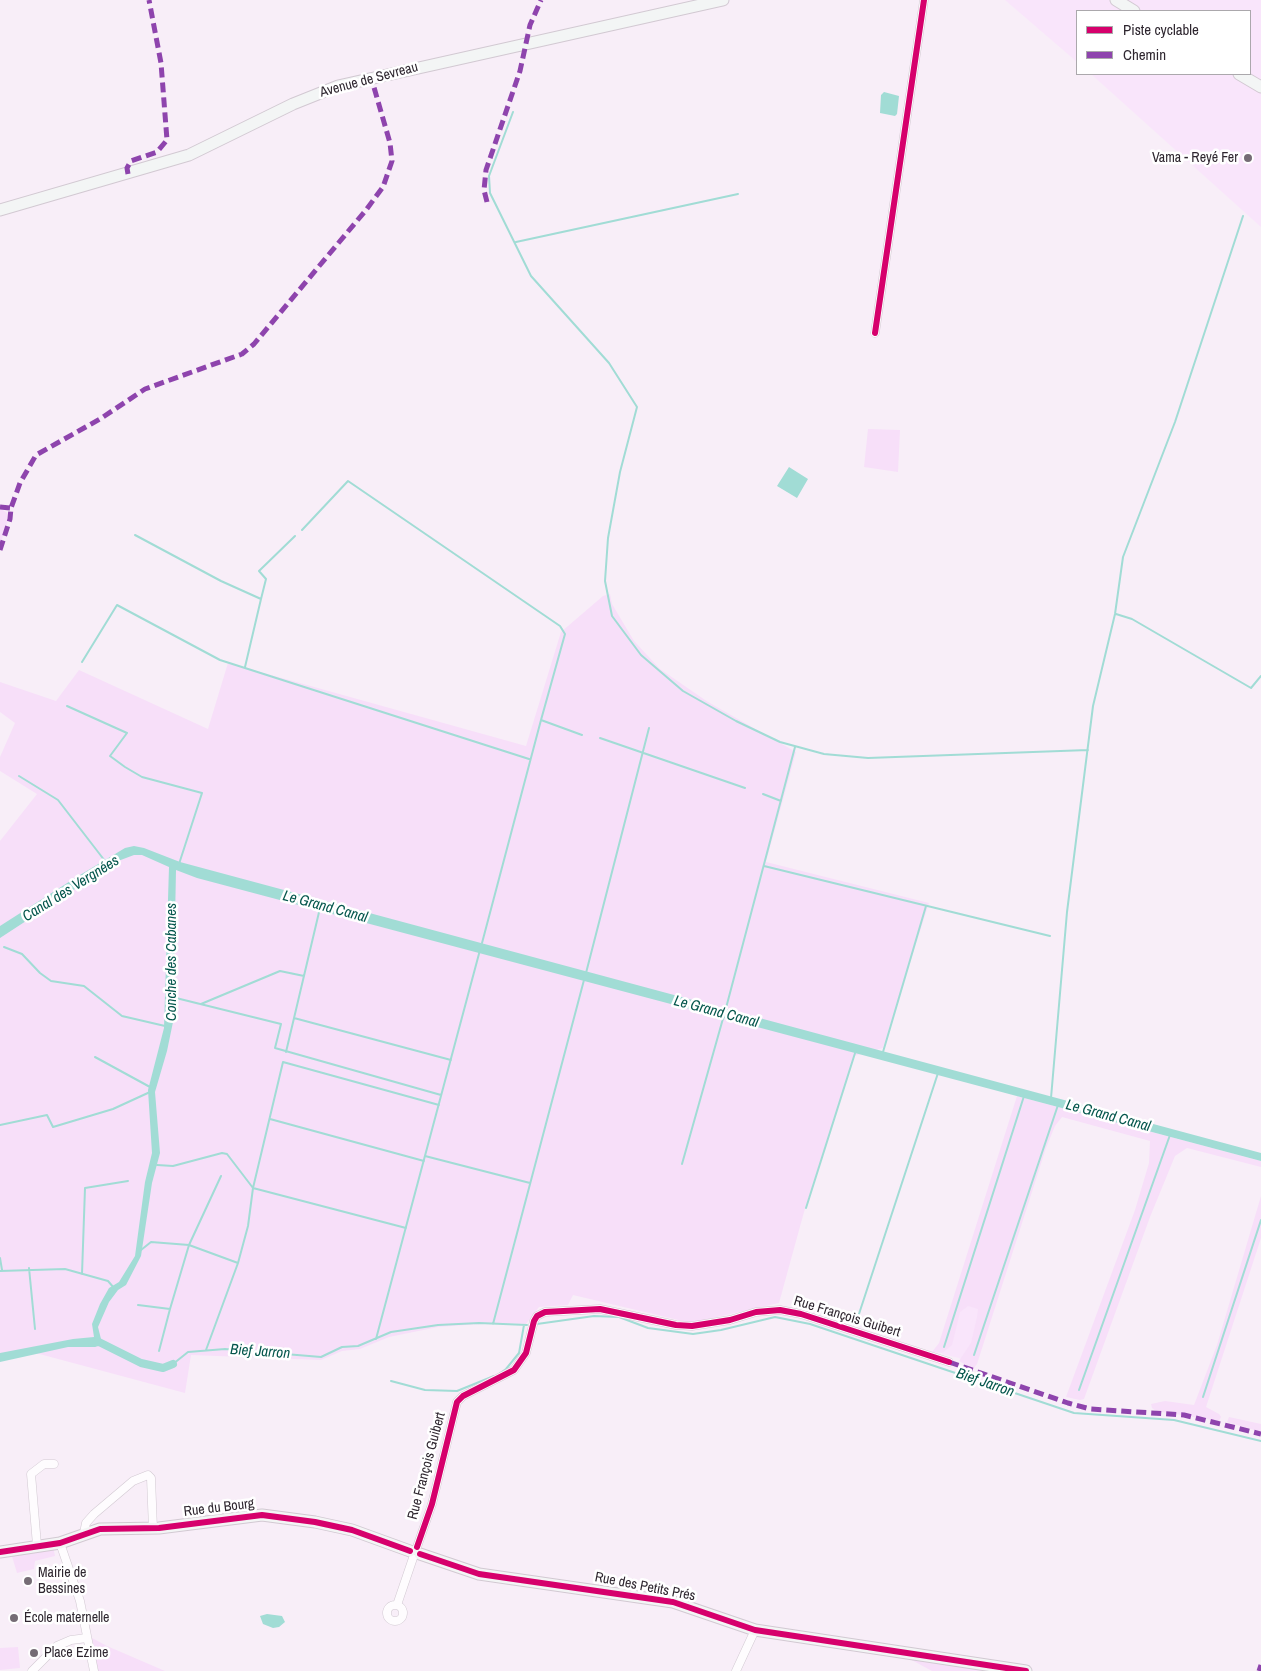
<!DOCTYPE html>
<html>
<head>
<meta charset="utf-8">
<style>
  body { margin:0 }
  #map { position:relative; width:1261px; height:1671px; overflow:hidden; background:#f8eef8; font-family:"Archivo Narrow",sans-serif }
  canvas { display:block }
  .legend { position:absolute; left:1076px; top:10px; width:175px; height:65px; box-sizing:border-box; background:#fff; border:1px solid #aba8ac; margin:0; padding:6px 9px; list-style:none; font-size:15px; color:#2e262f }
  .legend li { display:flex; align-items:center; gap:10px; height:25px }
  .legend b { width:25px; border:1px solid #aba8ac }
</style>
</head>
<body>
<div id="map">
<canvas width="1261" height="1671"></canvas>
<ul class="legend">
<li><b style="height:6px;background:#d6006c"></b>Piste cyclable</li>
<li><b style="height:6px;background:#8e44ad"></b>Chemin</li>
</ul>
</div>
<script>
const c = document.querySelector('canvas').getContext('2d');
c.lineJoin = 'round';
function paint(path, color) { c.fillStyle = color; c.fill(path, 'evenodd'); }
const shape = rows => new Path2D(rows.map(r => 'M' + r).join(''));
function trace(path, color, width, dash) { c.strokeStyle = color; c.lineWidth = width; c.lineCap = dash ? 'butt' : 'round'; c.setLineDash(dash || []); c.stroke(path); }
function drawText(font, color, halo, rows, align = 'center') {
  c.font = font + ' "Archivo Narrow",sans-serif'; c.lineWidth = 5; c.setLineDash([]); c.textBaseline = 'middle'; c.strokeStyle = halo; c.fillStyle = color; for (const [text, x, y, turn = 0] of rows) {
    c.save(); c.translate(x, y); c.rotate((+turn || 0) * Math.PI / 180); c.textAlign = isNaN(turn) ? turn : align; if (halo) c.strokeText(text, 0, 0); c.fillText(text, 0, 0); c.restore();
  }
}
paint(shape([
  [1005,0,1261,0,1261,227,1091,74,1250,74,1250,11,1077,11,1077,62],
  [960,1301,986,1309,969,1364,959,1358,942,1354]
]), '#f9e5fb');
paint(shape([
  [868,429,900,430,898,472,864,467],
  [0,508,10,515,0,545],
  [610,594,612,604,634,641,660,669,708,702,796,752,766,862,929,903,883,1048,854,1056,804,1212,779,1303,691,1323,573,1295,568,1305,539,1307,526,1324,495,1323,438,1327,389,1337,360,1349,342,1351,321,1360,191,1355,185,1393,32,1352,0,1360,0,841,37,794,0,771,0,757,15,723,0,712,0,682,56,701,79,670,208,729,228,663,526,746,561,632,603,596],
  [1017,1096,1261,1161,1261,1167,1187,1148,1175,1156,1150,1217,1084,1399,1080,1400,1066,1397,1135,1210,1149,1163,1150,1141,1062,1117,1055,1126,1046,1148,977,1364,973,1369,959,1361,971,1343,977,1317,978,1309,968,1306,960,1312,952,1345,942,1353,932,1352,939,1343],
  [1261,1196,1261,1238,1206,1407,1219,1414,1221,1417,1219,1421,1156,1411,1152,1408,1151,1404,1165,1401,1194,1405,1217,1345],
  [1229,1417,1261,1424,1261,1432,1227,1422],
  [53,1547,55,1556,35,1561,34,1569,17,1573,11,1553],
  [92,1638,107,1646,165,1671,97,1671],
  [18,1647,20,1668,0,1670,0,1648],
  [906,1657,994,1671,932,1671]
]), '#f7dff9');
paint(shape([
  [884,92,899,96,897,114,895,116,880,113,881,95],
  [789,467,808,479,797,498,777,486],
  [134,846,144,848,180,862,1261,1153,1261,1161,197,878,176,870,173,1022,167,1051,155,1092,160,1153,152,1183,141,1256,126,1285,118,1290,109,1302,98,1327,102,1343,95,1347,68,1347,0,1362,0,1353,73,1339,94,1337,92,1324,100,1304,109,1288,119,1282,135,1256,145,1182,152,1153,148,1090,164,1028,169,867,142,855,134,855,118,861,0,938,0,926,75,878,125,848],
  [267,1614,282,1616,285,1622,279,1627,273,1628,263,1624,260,1616]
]), '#a1dcd5');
trace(shape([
  [513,112,489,176,490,193,531,276,609,363,637,407,620,472,608,538,605,581,612,616,641,655,683,691,736,721,780,742,824,754,868,758,1088,750],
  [516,242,738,194],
  [302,530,348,481,560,626,565,634,541,720],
  [135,535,221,581,261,599,245,667],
  [261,599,266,579,259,571,295,536],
  [1116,614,1132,619,1251,688,1261,676],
  [82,662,117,605,220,660,529,759],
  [67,706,127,733,110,756,125,767,142,777,202,793,179,864],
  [600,738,745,788],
  [19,776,58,800,105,861],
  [763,794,781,801],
  [764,866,1050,936],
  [482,943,541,720,582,735],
  [4,947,22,954,40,973,51,981,84,986,122,1016,165,1026],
  [586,973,649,728],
  [172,997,281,1024,275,1048,441,1095],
  [201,1004,280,971,304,976],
  [726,1008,795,747],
  [294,1018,451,1060],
  [286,1052,320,908],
  [883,1052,926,906],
  [95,1057,150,1087],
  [1051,1098,1067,912,1093,706,1115,614,1123,557,1175,422,1243,216],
  [270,1119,424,1161],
  [0,1125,47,1115,53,1127,113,1109,150,1092],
  [425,1156,530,1183],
  [682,1164,724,1015],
  [157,1165,173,1166,222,1153,227,1154,253,1188,406,1228],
  [806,1208,856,1050],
  [141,1250,151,1242,189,1245,238,1263],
  [0,1258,2,1270],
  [29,1268,35,1329],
  [0,1271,65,1269,108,1281,114,1288],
  [82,1274,85,1188,128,1181],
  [138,1305,170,1309,189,1245,221,1176],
  [857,1320,938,1073],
  [493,1324,584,980],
  [537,1324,594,1316,619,1317,648,1328,693,1334,721,1330,775,1317,810,1324,1074,1413,1174,1420,1261,1441],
  [376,1339,480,950],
  [944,1347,1024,1096],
  [206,1350,238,1263,248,1226,253,1188,283,1062,439,1105],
  [159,1351,170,1309],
  [974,1355,1058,1105],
  [173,1364,188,1352,225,1349,321,1357,342,1347,358,1346,391,1332,438,1325,479,1323,527,1325],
  [499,1374,506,1369,519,1353,524,1325],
  [391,1381,425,1390,457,1391,494,1376],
  [1079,1390,1170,1135],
  [1203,1397,1261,1220]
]), '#a1dcd5', 2);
trace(shape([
  [92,1343,99,1342,141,1363,163,1368,173,1364]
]), '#a1dcd5', 8);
const street = shape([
  [875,333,924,0],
  [84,1533,86,1523,94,1514,133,1481,148,1475,151,1478,153,1529],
  [60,1543,80,1601,94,1671],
  [37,1545,31,1474,44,1464,54,1464],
  [417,1547,432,1504,457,1402,463,1396,514,1370,526,1353,534,1321,537,1316,545,1312,600,1309,676,1325,692,1326,730,1320,756,1312,780,1310,801,1314,949,1362],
  '387 1613a8 8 0 1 1 16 0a8 8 0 1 1-16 0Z',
  [397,1605,413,1558],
  [32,1671,57,1646,71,1640,87,1638],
  [736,1671,755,1630]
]);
const secondary = shape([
  [1116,0,1134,11],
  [1239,74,1261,87],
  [0,210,189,155,293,104,338,86,723,0],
  [0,1552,60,1543,100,1529,159,1528,262,1515,315,1522,352,1530,410,1551],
  [420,1554,479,1574,673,1602,755,1630,1026,1671]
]);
trace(street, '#d2c9d2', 9);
trace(secondary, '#d2c9d2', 13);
trace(street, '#fefcfe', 8);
trace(secondary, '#f3f5f5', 11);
trace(shape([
  [128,174,127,168,131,161,157,152,167,140,161,63,149,0],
  [487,202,484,190,486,170,520,71,530,25,541,0],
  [0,507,11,508],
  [0,550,10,519,11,508,20,483,36,455,100,419,145,389,242,354,254,344,366,210,383,187,392,161,390,143,371,77],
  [949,1362,1068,1403,1090,1409,1184,1415,1261,1434],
  [1259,1671,1261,1665]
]), '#8e44ad', 5, [10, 5]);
trace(shape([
  [875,333,924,0],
  [417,1547,432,1504,457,1402,463,1396,514,1370,526,1353,534,1321,537,1316,545,1312,600,1309,676,1325,692,1326,730,1320,756,1312,780,1310,801,1314,949,1362],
  [0,1552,60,1543,100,1529,159,1528,262,1515,315,1522,352,1530,410,1551],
  [420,1554,479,1574,673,1602,755,1630,1026,1671]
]), '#d6006c', 6);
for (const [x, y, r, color] of [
  [1248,158,5,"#756c75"],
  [28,1581,5,"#756c75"],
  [14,1618,5,"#756c75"],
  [34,1653,5,"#756c75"]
]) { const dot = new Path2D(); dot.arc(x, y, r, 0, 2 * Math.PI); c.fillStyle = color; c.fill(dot); trace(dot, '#fff', 2); }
drawText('14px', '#2e262f', '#fff', [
  ["Avenue de Sevreau",369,80,-15],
  ["Rue François Guibert",847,1317,17],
  ["Rue François Guibert",427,1466,-75],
  ["Rue du Bourg",219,1508,-7],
  ["Rue des Petits Prés",645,1587,11]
]);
drawText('14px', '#2e262f', '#fff', [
  ["Vama - Reyé Fer",1238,158,"right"],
  ["Mairie de",38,1573],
  ["Bessines",38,1589],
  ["École maternelle",24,1618],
  ["Place Ezime",44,1653]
], 'left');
drawText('italic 15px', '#04564c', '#fff', [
  ["Canal des Vergnées",71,889,-32],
  ["Le Grand Canal",325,907,15],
  ["Conche des Cabanes",172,962,-90],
  ["Le Grand Canal",716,1012,15],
  ["Le Grand Canal",1108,1116,15],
  ["Bief Jarron",260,1352,4],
  ["Bief Jarron",985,1383,19]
]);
</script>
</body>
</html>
